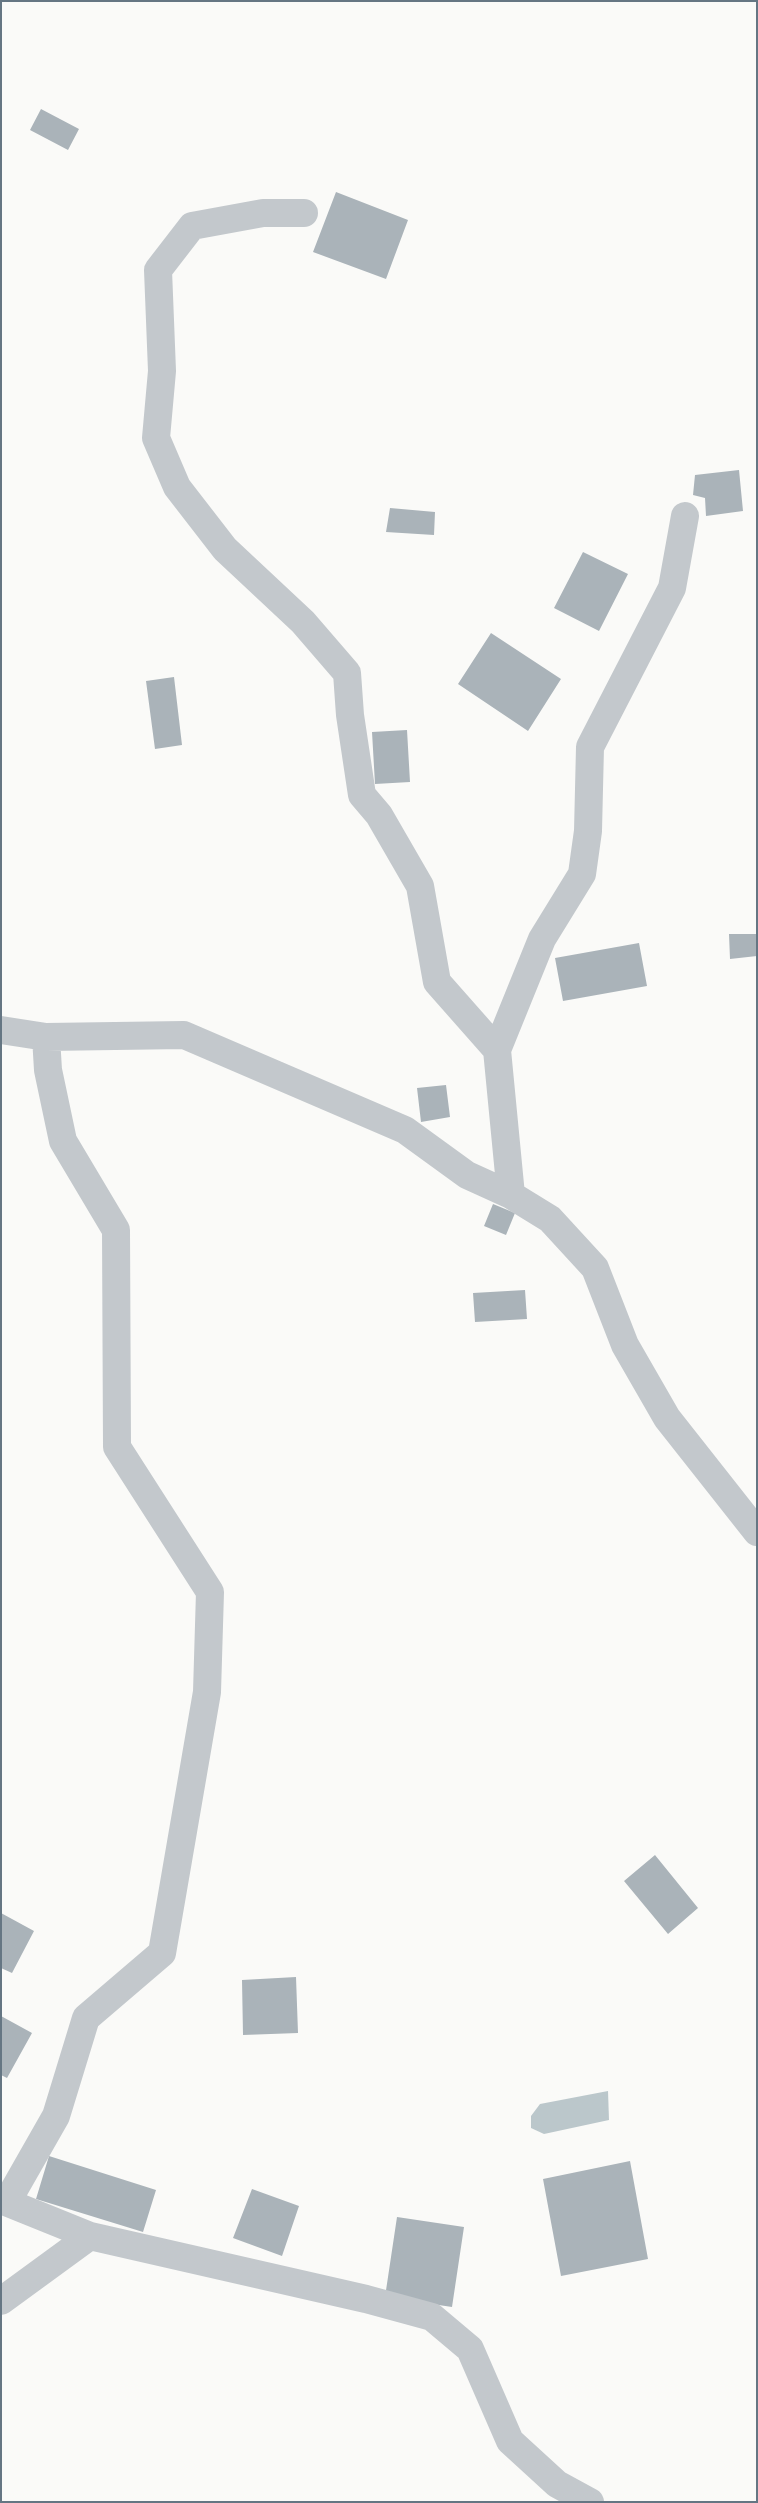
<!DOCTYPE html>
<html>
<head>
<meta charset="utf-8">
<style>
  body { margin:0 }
  #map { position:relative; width:758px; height:2503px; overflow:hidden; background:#fafaf8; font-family:"Archivo Narrow",sans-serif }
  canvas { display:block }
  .frame { position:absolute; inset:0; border:2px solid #657683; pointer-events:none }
</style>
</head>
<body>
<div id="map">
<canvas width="758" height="2503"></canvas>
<div class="frame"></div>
</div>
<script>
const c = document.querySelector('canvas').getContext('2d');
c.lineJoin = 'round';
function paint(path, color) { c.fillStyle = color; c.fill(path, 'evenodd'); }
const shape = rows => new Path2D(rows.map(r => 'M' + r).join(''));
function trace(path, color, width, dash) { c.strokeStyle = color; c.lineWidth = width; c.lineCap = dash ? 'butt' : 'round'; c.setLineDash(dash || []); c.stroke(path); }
paint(shape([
  [608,2091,609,2120,544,2134,531,2128,531,2116,540,2104]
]), '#bbc7cb');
paint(shape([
  [41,109,79,129,68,150,30,130],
  [336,192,408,220,386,279,313,252],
  [739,470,743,511,706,516,705,498,693,495,695,475],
  [390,508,435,512,434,535,386,532],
  [583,552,628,574,599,631,554,608],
  [491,633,561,679,528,731,458,684],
  [174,677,182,745,155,749,146,681],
  [407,730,410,782,375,784,372,732],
  [729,934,757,934,757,956,730,959],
  [639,943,647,986,563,1001,555,958],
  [446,1085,450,1117,421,1122,417,1088],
  [493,1204,515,1213,506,1235,484,1226],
  [525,1290,527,1319,475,1322,473,1293],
  [655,1855,698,1908,668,1934,624,1881],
  [1,1913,34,1931,12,1973,1,1968],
  [296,1977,298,2033,243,2035,242,1980],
  [1,2016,32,2033,7,2078,1,2075],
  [49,2156,156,2190,143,2232,36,2199],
  [630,2161,648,2259,561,2276,543,2179],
  [252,2189,299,2206,282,2256,233,2238],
  [397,2217,464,2227,452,2307,385,2297]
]), '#aab3b9');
trace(shape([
  [304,213,263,213,192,226,158,270,162,371,156,438,177,487,225,549,303,622,347,673,350,715,362,795,379,815,420,886,437,982,497,1050],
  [1,1030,46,1037,184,1035,405,1130,467,1175,511,1195,550,1219,595,1268,625,1345,667,1418,757,1532],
  [511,1195,497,1050,542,939,582,874,588,831,590,747,672,588,685,516],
  [1,2200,90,2236,366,2299,432,2317,470,2349,510,2441,557,2484,590,2502],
  [7,2202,56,2116,86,2018,162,1953,207,1692,210,1592,117,1447,116,1230,63,1141,48,1070,46,1037],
  [1,2301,90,2236]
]), '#c3c8cc', 28);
</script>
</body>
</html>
